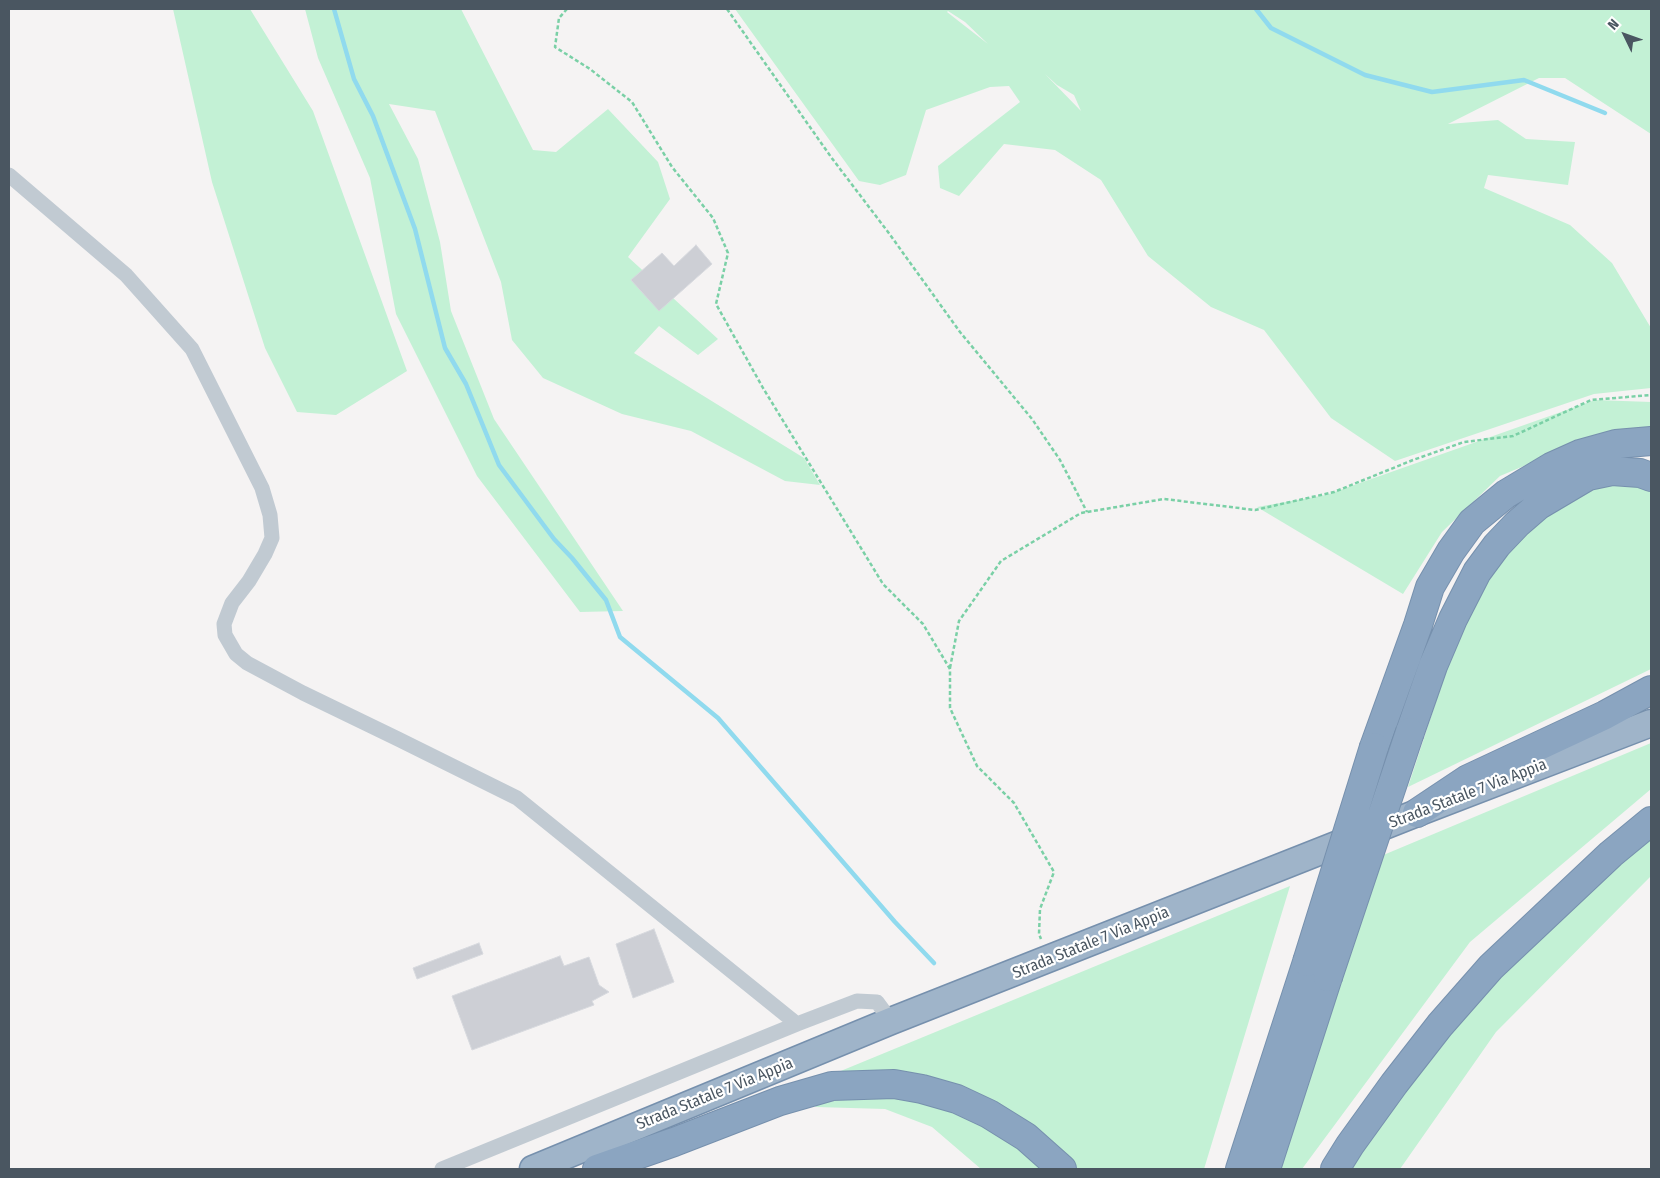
<!DOCTYPE html>
<html>
<head>
<meta charset="utf-8">
<style>
  body { margin:0 }
  #map { position:relative; width:1660px; height:1178px; overflow:hidden; background:#f5f3f3; font-family:"Fira Sans Condensed",sans-serif }
  canvas { display:block }
  .frame { position:absolute; inset:0; border:10px solid #4a5661; pointer-events:none }
  .north { position:absolute; left:1600px; top:10px; width:50px; height:50px; -webkit-text-stroke:4px #fff; paint-order:stroke; rotate:312deg; font-size:14px; font-weight:700; line-height:20px; text-align:center; color:#4a5661 }
  .north::after { content:''; display:block; margin:auto; width:18px; height:22px; background:#4a5661; clip-path:polygon(50% 0,100% 100%,50% 72%,0 100%) }
</style>
</head>
<body>
<div id="map">
<canvas width="1660" height="1178"></canvas>
<div class="frame"></div>
<div class="north">N</div>
</div>
<script>
const c = document.querySelector('canvas').getContext('2d');
c.lineJoin = 'round';
function paint(path, color) { c.fillStyle = color; c.fill(path, 'evenodd'); }
const shape = rows => new Path2D(rows.map(r => 'M' + r).join(''));
function trace(path, color, width, dash) { c.strokeStyle = color; c.lineWidth = width; c.lineCap = dash ? 'butt' : 'round'; c.setLineDash(dash || []); c.stroke(path); }
function drawText(font, color, halo, rows, align = 'center') {
  c.font = font + ' "Fira Sans Condensed",sans-serif'; c.lineWidth = 4.5; c.setLineDash([]); c.textBaseline = 'middle'; c.strokeStyle = halo; c.fillStyle = color; for (const [text, x, y, turn = 0] of rows) {
    c.save(); c.translate(x, y); c.rotate((+turn || 0) * Math.PI / 180); c.textAlign = isNaN(turn) ? turn : align; if (halo) c.strokeText(text, 0, 0); c.fillText(text, 0, 0); c.restore();
  }
}
paint(shape([
  [173,9,250,9,313,111,407,371,336,415,297,412,265,348,212,182],
  [305,9,461,9,533,150,556,152,608,109,658,162,670,199,628,257,718,339,698,355,659,326,634,353,804,458,820,485,785,481,691,431,622,414,543,378,512,340,501,282,435,111,389,104,418,159,440,242,451,311,494,419,623,611,580,612,477,476,396,314,370,178,318,58],
  [735,9,1651,9,1651,134,1565,78,1539,78,1448,124,1498,120,1526,139,1575,142,1568,185,1488,175,1484,188,1570,225,1612,263,1651,328,1651,388,1594,394,1395,461,1331,418,1264,330,1211,307,1148,256,1101,180,1055,150,1004,144,959,196,940,188,938,166,1020,102,1009,86,990,87,926,110,906,175,880,185,859,181],
  [948,11,965,22,988,44,947,12],
  [1045,74,1057,85,1074,95,1081,111],
  [1595,400,1651,402,1651,429,1598,435,1500,476,1442,532,1403,594,1257,507,1326,495],
  [1602,474,1651,484,1651,669,1408,787,1464,616,1493,558,1551,493],
  [1651,743,1651,789,1470,942,1302,1169,1281,1169,1280,1164,1381,856],
  [1651,823,1651,876,1496,1032,1400,1169,1334,1169,1488,972],
  [1290,886,1204,1169,1066,1169,1026,1130,831,1075],
  [896,1085,992,1119,1052,1169,981,1169,932,1127,885,1109,816,1107,800,1094]
]), '#c3f1d5');
trace(shape([
  [334,9,354,79,373,116,415,229,445,348,466,384,499,465,554,539,572,558,606,600,620,637,718,718,895,922,934,963],
  [1256,9,1271,28,1365,75,1432,92,1524,80,1605,113]
]), '#90daee', 4.5);
const building = shape([
  [696,245,712,264,659,311,631,280,662,253,674,266,696,245],
  [654,929,674,982,633,998,616,944,654,929],
  [479,943,483,954,417,979,413,968,479,943],
  [560,956,564,966,589,957,599,985,609,992,592,1001,594,1005,472,1050,452,996,560,956]
]);
paint(building, '#cdcfd5');
trace(building, '#d7d9de', 1);
const trunk = shape([
  [533,1169,891,1021,1417,813,1651,723]
]);
const motorway = shape([
  [1410,732,1433,666,1453,619,1477,572,1497,545,1517,524,1539,505,1588,476,1612,471,1640,473,1651,477],
  [1374,747,1418,625,1430,587,1451,551,1472,522,1506,494,1551,467,1580,454,1616,444,1651,441],
  [1417,813,1468,779,1605,715,1651,690],
  [597,1169,674,1142,780,1101,832,1086,894,1084,922,1089,957,1099,989,1114,1026,1137,1062,1169],
  [1240,1169,1307,962],
  [1266,1169,1328,977],
  [1335,1169,1350,1145,1394,1084,1440,1025,1491,967,1611,854,1651,821]
]);
trace(trunk, '#7690ad', 29);
trace(motorway, '#7690ad', 30);
trace(shape([
  [567,9,559,18,555,47,590,69,632,102,672,167,713,218,728,253,716,304,763,388,883,584,923,624,950,669,950,708,977,766,1014,803,1054,872,1040,909,1039,934,1041,939],
  [727,9,831,157,888,232,960,332,1032,419,1060,460,1087,512],
  [950,668,959,621,1001,561,1081,513,1164,499,1255,510,1334,492,1413,460,1464,442,1513,436,1591,400,1651,395]
]), '#7ad0a6', 2.5, [4, 2.5]);
trace(shape([
  [9,175,126,275,192,349,262,488,270,515,272,538,265,554,249,581,232,603,224,624,225,635,236,654,247,663,303,693,398,739,517,798,797,1024,857,1001,877,1002,891,1021],
  [442,1169,797,1024]
]), '#c1cad2', 15);
trace(trunk, '#9fb4c9', 26);
trace(motorway, '#8ba5c1', 28);
const motorwayBridge = shape([
  [1307,962,1374,747],
  [1328,977,1410,732]
]);
trace(motorwayBridge, '#7690ad', 30, []);
trace(motorwayBridge, '#8ba5c1', 28);
drawText('16px', '#4a5661', '#fff', [
  ["Strada Statale 7 Via Appia",1468,794,-21],
  ["Strada Statale 7 Via Appia",1091,943,-22],
  ["Strada Statale 7 Via Appia",715,1094,-22]
]);
</script>
</body>
</html>
